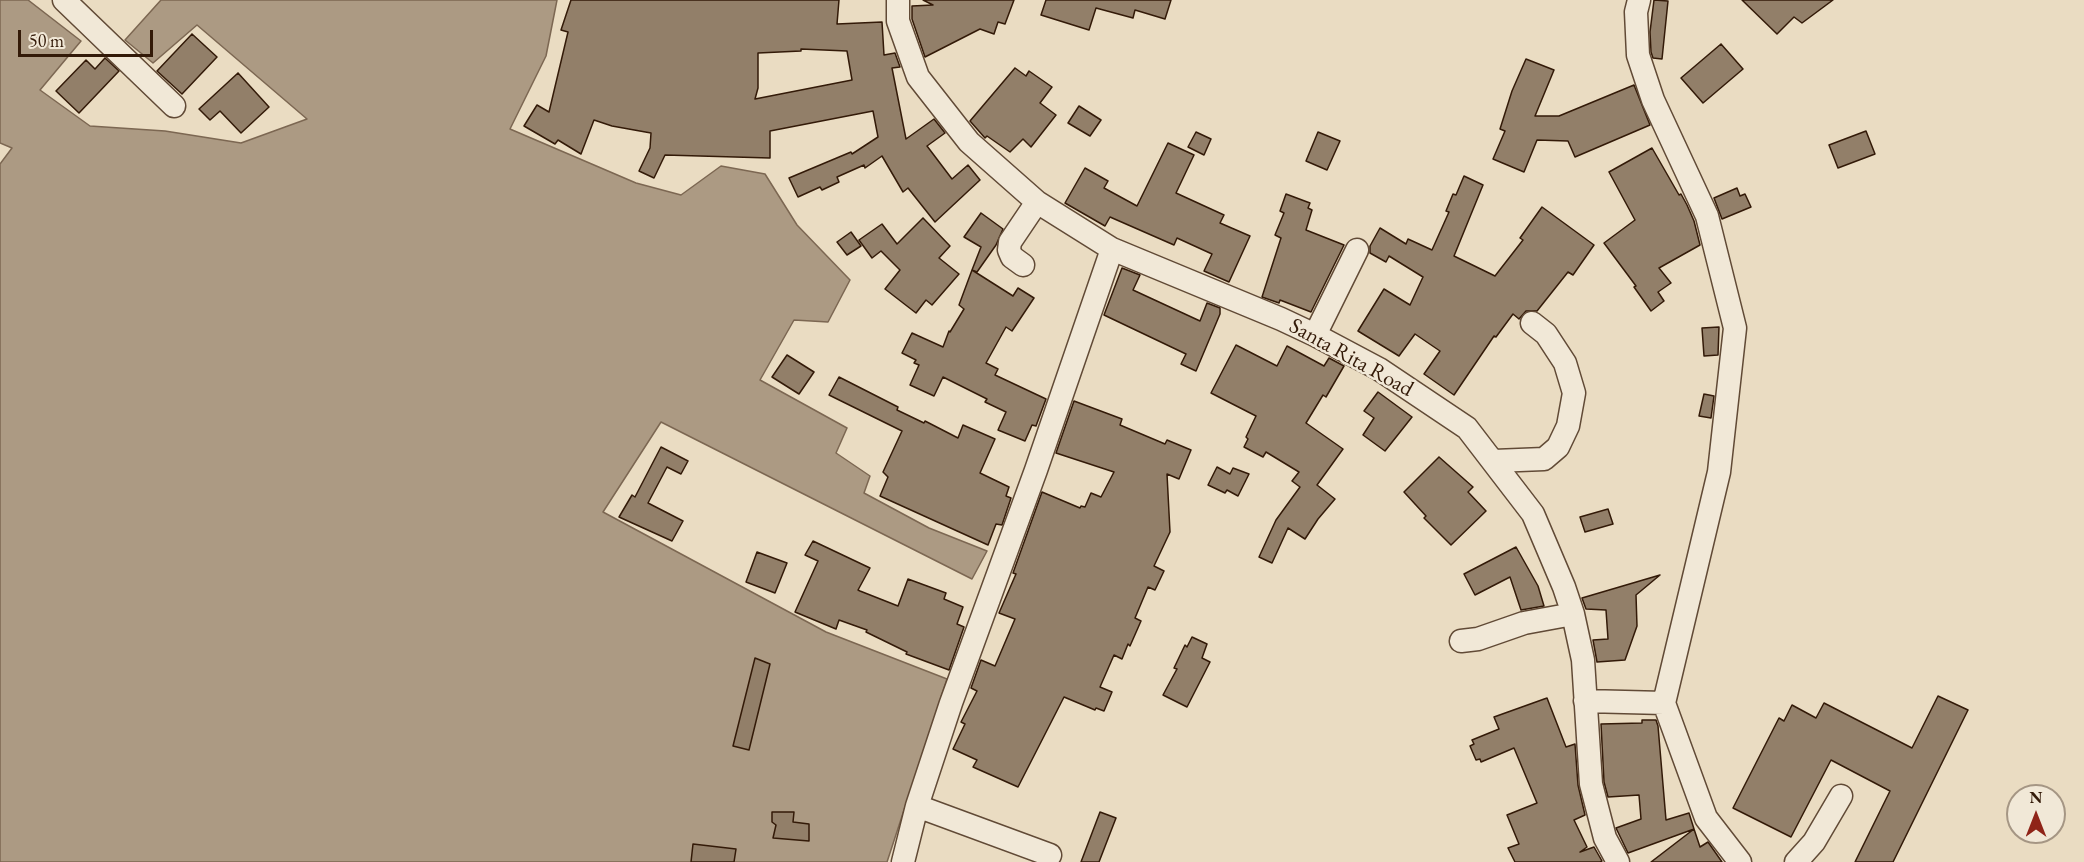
<!DOCTYPE html>
<html>
<head>
<meta charset="utf-8">
<style>
  body { margin:0 }
  #map { position:relative; width:2084px; height:862px; overflow:hidden; background:#eadcc2; font-family:"EB Garamond",serif }
  canvas { display:block }
  .north { position:absolute; left:2006px; top:784px; width:60px; height:60px; box-sizing:border-box; background:#f1e8d7; border:2px solid #a59684; border-radius:50%; rotate:0deg; font-size:16px; font-weight:700; line-height:24px; text-align:center; color:#331a08 }
  .north::after { content:''; display:block; margin:auto; width:21px; height:27px; background:#8f2418; clip-path:polygon(50% 0,100% 100%,50% 72%,0 100%) }
  .scale { position:absolute; left:18px; top:30px; width:135px; height:27px; box-sizing:border-box; border:3px solid #331a08; border-top:0; padding-left:8px; font-size:18px; line-height:21px; white-space:nowrap; color:#331a08; -webkit-text-stroke:4px #f1e8d7; paint-order:stroke }
</style>
</head>
<body>
<div id="map">
<canvas width="2084" height="862"></canvas>
<div class="north">N</div>
<div class="scale">50 m</div>
</div>
<script>
const c = document.querySelector('canvas').getContext('2d');
c.lineJoin = 'round';
function paint(path, color) { c.fillStyle = color; c.fill(path, 'evenodd'); }
const shape = rows => new Path2D(rows.map(r => 'M' + r).join(''));
function trace(path, color, width, dash) { c.strokeStyle = color; c.lineWidth = width; c.lineCap = dash ? 'butt' : 'round'; c.setLineDash(dash || []); c.stroke(path); }
function drawText(font, color, halo, rows, align = 'center') {
  c.font = font + ' "EB Garamond",serif'; c.lineWidth = 5; c.setLineDash([]); c.textBaseline = 'middle'; c.strokeStyle = halo; c.fillStyle = color; for (const [text, x, y, turn = 0] of rows) {
    c.save(); c.translate(x, y); c.rotate((+turn || 0) * Math.PI / 180); c.textAlign = isNaN(turn) ? turn : align; if (halo) c.strokeText(text, 0, 0); c.fillText(text, 0, 0); c.restore();
  }
}
const water = shape([
  [0,0,28,0,81,41,40,90,90,126,165,131,241,143,307,119,197,25,153,63,125,40,161,0,557,0,546,56,510,129,636,183,681,195,721,166,765,174,797,225,850,280,828,322,794,320,760,380,847,428,836,453,870,476,864,493,929,528,987,551,972,579,661,422,603,512,826,632,947,679,887,862,0,862,0,164,12,148,0,143,0,0]
]);
paint(water, '#ac9a83');
trace(water, '#7c6752', 1.5);
const building = shape([
  [571,0,839,0,837,24,882,22,884,55,895,53,900,67,892,68,906,139,934,119,945,133,927,146,952,179,968,165,980,180,935,222,908,188,903,192,882,156,865,168,864,165,837,177,839,182,822,190,820,187,798,197,789,178,851,152,852,154,878,137,873,111,770,131,770,158,665,155,654,178,639,171,650,148,651,133,612,126,594,120,581,154,558,140,555,144,524,126,537,105,549,112,568,32,561,30,571,0],
  [801,49,847,51,852,80,755,99,758,88,758,53,801,51,801,49],
  [923,0,1014,0,1005,24,998,22,994,34,980,29,925,57,912,19,912,6,933,5,923,0],
  [1046,0,1171,0,1165,19,1135,10,1133,18,1096,8,1089,30,1041,15,1046,0],
  [1654,0,1668,1,1662,59,1653,58,1651,52,1650,32,1654,0],
  [1742,0,1833,0,1802,23,1794,17,1777,34,1742,0],
  [192,34,217,57,182,94,157,71,192,34],
  [1721,44,1743,69,1703,103,1681,78,1721,44],
  [105,58,119,71,79,113,56,91,86,60,95,69,105,58],
  [1526,59,1554,70,1535,116,1559,116,1634,85,1650,125,1575,157,1568,141,1537,140,1524,172,1493,159,1505,131,1500,129,1512,91,1526,59],
  [1015,68,1026,76,1029,71,1052,87,1040,103,1056,115,1031,147,1023,139,1010,152,987,136,985,138,970,121,1015,68],
  [238,73,269,107,241,133,220,111,210,120,199,109,238,73],
  [1079,106,1101,120,1090,136,1068,123,1079,106],
  [1866,131,1875,154,1838,168,1829,145,1866,131],
  [1196,132,1211,139,1204,155,1188,147,1196,132],
  [1318,132,1340,141,1327,170,1306,161,1318,132],
  [1168,143,1194,155,1176,193,1224,215,1220,223,1250,236,1229,282,1204,271,1212,254,1177,238,1174,245,1110,217,1105,226,1065,203,1085,168,1108,181,1104,188,1137,206,1168,143],
  [1652,148,1679,195,1681,194,1687,205,1694,221,1700,245,1659,268,1671,283,1658,292,1664,301,1651,311,1634,287,1636,286,1604,243,1635,220,1609,172,1652,148],
  [1464,176,1483,185,1454,256,1495,276,1523,240,1520,238,1542,207,1594,245,1573,275,1568,272,1537,311,1526,311,1519,319,1513,314,1496,337,1494,336,1454,395,1424,374,1440,351,1415,334,1399,356,1358,331,1384,289,1410,305,1423,277,1389,256,1386,262,1370,253,1370,246,1380,228,1406,244,1408,239,1432,250,1449,212,1446,211,1453,194,1456,195,1464,176],
  [1737,188,1740,196,1745,194,1751,207,1722,219,1714,198,1737,188],
  [1286,194,1310,203,1308,208,1312,210,1306,230,1344,245,1311,312,1280,300,1279,303,1262,297,1281,238,1275,235,1284,213,1280,211,1286,194],
  [981,213,1003,229,996,245,977,272,972,270,981,247,964,237,981,213],
  [923,218,950,246,939,258,959,274,932,305,926,300,916,313,885,289,900,270,881,251,872,258,859,240,882,224,897,244,923,218],
  [851,232,861,246,847,255,837,242,851,232],
  [1122,268,1140,275,1133,290,1200,321,1207,303,1220,308,1220,314,1196,371,1181,364,1186,354,1104,315,1122,268],
  [972,270,1013,296,1018,288,1034,298,1012,331,1006,327,986,363,998,369,995,375,1046,399,1036,426,1032,425,1025,441,998,430,1006,412,985,402,987,399,943,377,934,396,910,385,919,365,914,363,916,360,902,353,912,333,943,347,949,331,950,332,964,309,959,305,972,270],
  [1719,327,1718,355,1704,356,1702,328,1719,327],
  [1236,345,1277,366,1287,346,1324,366,1329,358,1344,366,1326,397,1323,395,1306,423,1343,449,1317,485,1335,499,1318,519,1305,539,1288,528,1272,563,1259,557,1276,520,1300,487,1292,481,1299,472,1266,452,1263,457,1244,447,1248,439,1246,437,1256,416,1211,393,1236,345],
  [787,355,814,372,799,394,772,377,787,355],
  [839,377,898,407,897,410,924,423,925,421,958,438,963,425,995,439,980,473,1009,487,1006,496,1011,498,1002,525,996,524,988,545,880,496,888,477,883,472,902,431,829,395,839,377],
  [1378,392,1412,417,1385,451,1363,435,1374,418,1364,411,1378,392],
  [1704,394,1714,396,1711,418,1699,416,1704,394],
  [1074,401,1122,419,1120,425,1165,444,1167,440,1191,450,1179,479,1167,474,1170,532,1154,566,1164,571,1155,590,1148,587,1135,618,1141,621,1130,646,1128,644,1122,659,1114,655,1100,687,1112,692,1104,711,1096,708,1095,710,1064,697,1018,787,973,767,977,760,953,749,965,724,961,722,977,691,971,688,981,660,995,666,1015,619,999,613,1016,574,1013,573,1042,492,1080,508,1081,506,1085,507,1091,493,1101,497,1114,472,1056,453,1074,401],
  [661,447,688,461,681,474,667,467,648,503,683,521,672,541,619,517,632,495,635,497,661,447],
  [1439,457,1473,487,1468,492,1486,511,1451,545,1424,518,1426,516,1404,492,1439,457],
  [1217,467,1230,474,1233,468,1249,474,1238,496,1227,490,1225,493,1208,485,1217,467],
  [1608,509,1613,524,1585,532,1580,517,1608,509],
  [813,541,870,568,858,590,860,591,898,606,908,579,946,593,944,599,963,607,957,624,964,627,949,670,906,654,907,652,866,632,867,630,839,620,836,629,795,612,818,561,805,555,813,541],
  [1516,547,1538,586,1544,606,1521,610,1510,577,1475,595,1464,574,1516,547],
  [757,552,787,563,775,593,746,582,757,552],
  [1660,575,1636,595,1637,626,1625,660,1597,662,1593,640,1608,639,1606,610,1586,609,1582,598,1660,575],
  [1192,637,1207,644,1202,658,1210,662,1187,707,1163,695,1177,669,1174,668,1185,645,1187,647,1192,637],
  [755,658,770,664,749,750,733,746,755,658],
  [1938,696,1968,710,1893,862,1855,862,1890,791,1831,760,1791,837,1733,808,1779,718,1784,721,1792,705,1816,718,1824,703,1912,748,1938,696],
  [1547,698,1566,747,1575,744,1578,785,1585,815,1574,820,1587,847,1580,852,1594,847,1602,861,1600,862,1515,862,1508,848,1519,844,1507,815,1537,803,1514,748,1481,762,1480,759,1476,760,1470,746,1474,744,1472,740,1499,729,1494,717,1547,698],
  [1642,720,1656,720,1658,726,1666,820,1689,813,1694,829,1628,853,1616,828,1641,819,1639,795,1608,797,1604,782,1601,724,1642,723,1642,720],
  [772,812,794,812,793,822,809,824,809,841,773,838,776,825,772,822,772,812],
  [1100,812,1116,818,1099,862,1081,862,1100,812],
  [1694,829,1700,847,1708,842,1722,862,1651,862,1694,829],
  [693,844,736,849,734,862,691,862,693,844]
]);
paint(building, '#927f69');
trace(building, '#331a08', 1.5);
const minor = shape([
  [64,0,174,106],
  [898,0,898,21,918,77,969,142,1037,202,1112,249,1281,319,1315,335,1379,369,1467,428,1533,514,1564,587,1573,614,1583,660,1591,784,1605,838,1618,862],
  [1639,0,1636,12,1638,55,1653,100,1707,216,1735,328,1719,472,1664,703,1706,818,1740,862],
  [1023,265,1012,257,1009,250,1010,242,1037,202],
  [1315,335,1357,250],
  [1494,461,1544,459,1558,447,1568,426,1574,393,1565,363,1546,334,1532,323],
  [1461,641,1478,639,1524,623,1573,614],
  [1585,701,1664,703],
  [917,806,1050,855],
  [903,862,917,806,951,703,1036,470,1112,249],
  [1796,862,1814,842,1841,796]
]);
trace(minor, '#614a36', 25);
trace(minor, '#f1e8d7', 22);
drawText('22px', '#331a08', '#f1e8d7', [
  ["Santa Rita Road",1351,358,29]
]);
</script>
</body>
</html>
